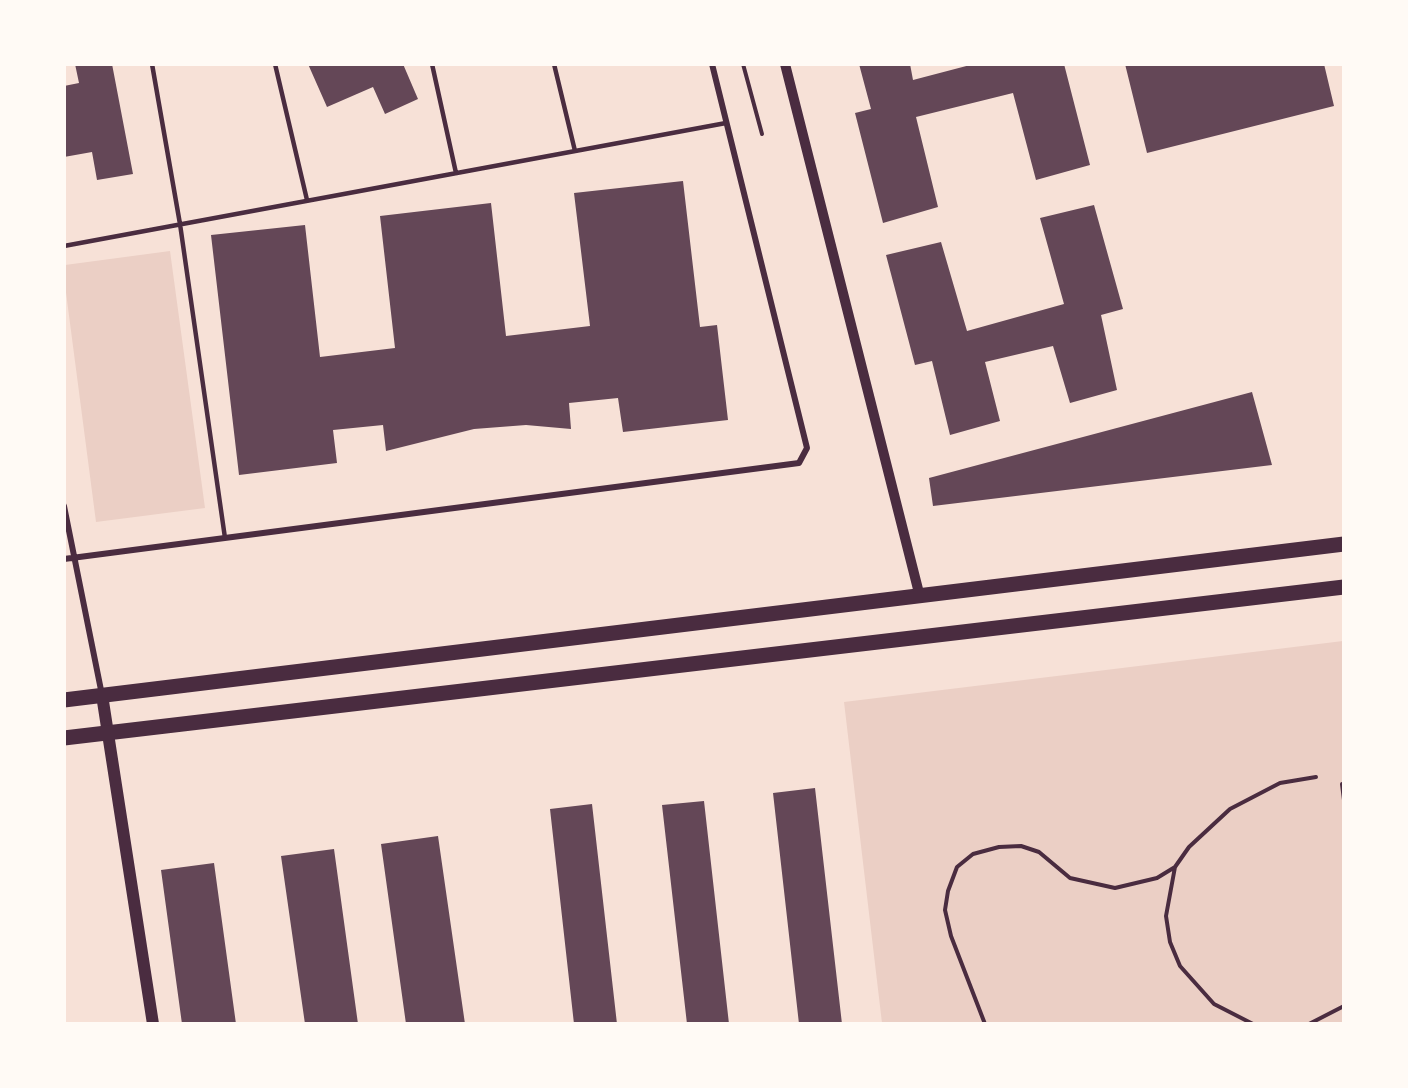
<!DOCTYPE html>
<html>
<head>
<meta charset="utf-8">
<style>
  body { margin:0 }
  #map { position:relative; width:1408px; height:1088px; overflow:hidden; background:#f7e1d7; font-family:Signika,sans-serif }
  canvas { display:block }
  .frame { position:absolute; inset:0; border:66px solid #fffaf5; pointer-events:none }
</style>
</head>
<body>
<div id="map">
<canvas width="1408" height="1088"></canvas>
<div class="frame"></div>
</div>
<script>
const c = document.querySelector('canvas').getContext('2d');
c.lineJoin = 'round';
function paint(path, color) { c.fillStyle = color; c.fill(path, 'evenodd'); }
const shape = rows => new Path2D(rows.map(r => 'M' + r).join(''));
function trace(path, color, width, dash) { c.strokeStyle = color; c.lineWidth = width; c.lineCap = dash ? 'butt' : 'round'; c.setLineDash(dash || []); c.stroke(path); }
paint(shape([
  [170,251,205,508,96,522,65,285,65,265],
  [1343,641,1343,1023,882,1023,844,702]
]), '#ebcfc5');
paint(shape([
  [75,64,112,64,133,174,97,180,92,152,64,157,64,86,79,83],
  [308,64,403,64,418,99,385,114,373,87,327,107],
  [859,64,910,64,913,80,974,64,1064,64,1090,165,1036,180,1013,93,916,117,938,207,883,223,855,113,871,109],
  [1125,64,1324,64,1334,106,1147,153],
  [683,181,700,327,717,325,728,420,623,432,618,398,569,403,571,429,526,425,474,429,386,451,383,425,333,430,337,463,239,475,211,235,305,225,320,357,395,348,380,216,491,203,506,336,590,326,574,193],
  [1094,205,1123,309,1101,315,1117,390,1070,403,1053,346,985,362,1000,421,950,435,932,361,915,365,886,255,941,242,967,331,1064,304,1040,218],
  [1252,392,1272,465,933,506,929,478],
  [815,788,842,1024,799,1024,773,793],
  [704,801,729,1024,687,1024,662,805],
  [592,804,617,1024,574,1024,550,809],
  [438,836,465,1024,406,1024,381,844],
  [334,849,358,1024,305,1024,281,856],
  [214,863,236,1024,182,1024,161,870]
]), '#644757');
trace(shape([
  [743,64,762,134],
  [1342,784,1344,800],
  [985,1024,951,936,945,910,948,891,957,867,973,854,999,847,1021,846,1039,852,1070,878,1115,888,1157,878,1175,867],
  [1253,1024,1214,1004,1180,966,1170,942,1166,916,1175,867,1189,847,1230,809,1280,783,1316,777],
  [1309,1024,1344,1006]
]), '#4a2c40', 4);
trace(shape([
  [152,64,180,224,225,538],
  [275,64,307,200],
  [432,64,456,173],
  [554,64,575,151],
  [64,246,726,123]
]), '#4a2c40', 4.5);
trace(shape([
  [64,506,102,695],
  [64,559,799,463,807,448,712,64]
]), '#4a2c40', 6);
trace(shape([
  [785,64,920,597]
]), '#4a2c40', 10);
trace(shape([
  [102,695,153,1024]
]), '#4a2c40', 12);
trace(shape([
  [64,700,1344,544],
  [64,738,1344,587]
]), '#4a2c40', 15);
</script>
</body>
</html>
